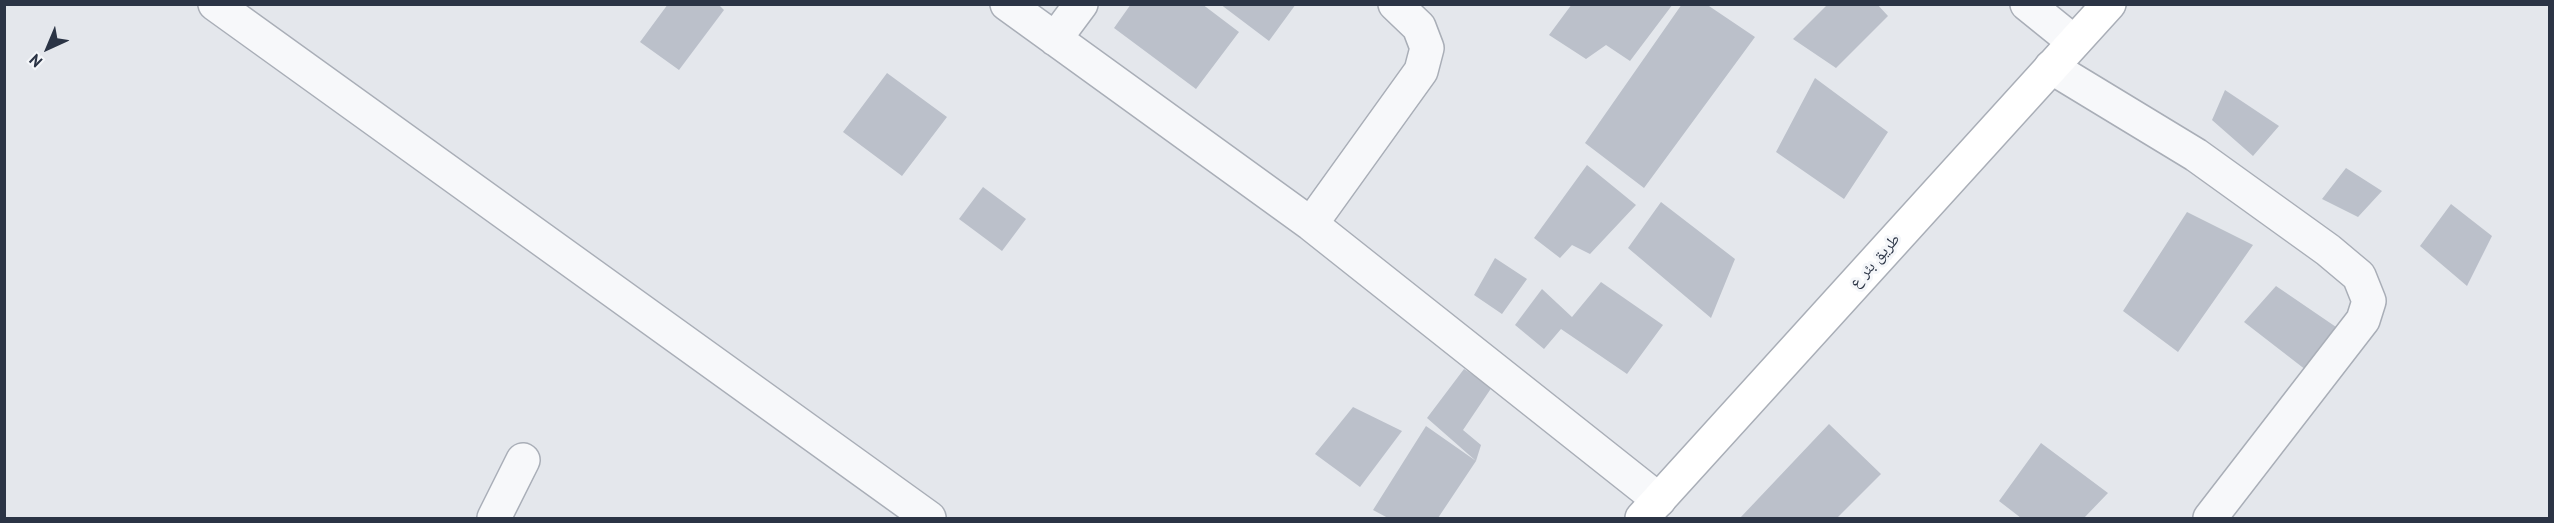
<!DOCTYPE html>
<html>
<head>
<meta charset="utf-8">
<style>
  body { margin:0 }
  #map { position:relative; width:2554px; height:523px; overflow:hidden; background:#e4e7ec; font-family:"PT Sans",sans-serif }
  canvas { display:block }
  .frame { position:absolute; inset:0; border:6px solid #2b3445; pointer-events:none }
  .north { position:absolute; left:18px; top:18px; width:60px; height:60px; -webkit-text-stroke:4px #f4f6f9; paint-order:stroke; rotate:224deg; font-size:16px; font-weight:700; line-height:24px; text-align:center; color:#2b3445 }
  .north::after { content:''; display:block; margin:auto; width:21px; height:27px; background:#2b3445; clip-path:polygon(50% 0,100% 100%,50% 72%,0 100%) }
</style>
</head>
<body>
<div id="map">
<canvas width="2554" height="523"></canvas>
<div class="frame"></div>
<div class="north">N</div>
</div>
<script>
const c = document.querySelector('canvas').getContext('2d');
c.lineJoin = 'round';
function paint(path, color) { c.fillStyle = color; c.fill(path, 'evenodd'); }
const shape = rows => new Path2D(rows.map(r => 'M' + r).join(''));
function trace(path, color, width, dash) { c.strokeStyle = color; c.lineWidth = width; c.lineCap = dash ? 'butt' : 'round'; c.setLineDash(dash || []); c.stroke(path); }
function drawText(font, color, halo, rows, align = 'center') {
  c.font = font + ' "PT Sans","Noto Naskh Arabic",sans-serif'; c.lineWidth = 6; c.setLineDash([]); c.textBaseline = 'middle'; c.strokeStyle = halo; c.fillStyle = color; for (const [text, x, y, turn = 0] of rows) {
    c.save(); c.translate(x, y); c.rotate((+turn || 0) * Math.PI / 180); c.textAlign = isNaN(turn) ? turn : align; if (halo) c.strokeText(text, 0, 0); c.fillText(text, 0, 0); c.restore();
  }
}
paint(shape([
  [668,4,718,4,724,10,679,70,640,42],
  [1131,4,1202,4,1239,32,1196,89,1114,28],
  [1220,4,1296,4,1269,41],
  [1572,4,1673,4,1630,61,1606,45,1586,59,1549,35],
  [1682,4,1706,4,1755,37,1644,188,1585,143],
  [1828,4,1877,4,1888,16,1836,68,1793,39],
  [887,73,947,117,902,176,843,132],
  [1815,78,1888,132,1844,199,1776,152],
  [2225,90,2279,126,2253,156,2212,120],
  [1587,165,1636,205,1590,254,1572,245,1560,258,1534,238],
  [2346,168,2382,191,2358,217,2322,199],
  [983,187,1026,219,1002,251,959,219],
  [1661,202,1735,259,1711,318,1628,248],
  [2451,204,2492,236,2467,286,2420,246],
  [2187,212,2253,245,2178,352,2123,311],
  [1495,258,1527,279,1502,314,1474,295],
  [1601,282,1663,325,1627,374,1561,329,1544,349,1515,325,1542,289,1572,317],
  [2276,286,2339,329,2306,370,2244,322],
  [1464,369,1492,387,1463,430,1481,445,1476,461,1438,518,1388,518,1373,510,1426,426,1476,461,1427,418],
  [1353,407,1402,431,1360,487,1315,454],
  [1829,424,1881,474,1837,518,1740,518],
  [2041,443,2108,493,2084,518,2021,518,1999,501]
]), '#bbc0ca');
const street = shape([
  [215,4,929,518],
  [1007,4,1311,224,1659,500],
  [2027,4,2074,42],
  [1055,39,1081,4],
  [2051,67,2196,155,2328,250,2359,276,2369,301,2363,320,2210,518],
  [1311,224,1421,71,1427,48,1419,27,1395,4],
  [494,518,523,460]
]);
const secondary = shape([
  [1642,518,2109,4]
]);
trace(street, '#a9aeb7', 36);
trace(secondary, '#a9aeb7', 36);
trace(street, '#f7f8fa', 33);
trace(secondary, '#fff', 33);
drawText('16px', '#2b3445', '#f4f6f9', [
  ["طريق بئر ع",1875,261,-48]
]);
</script>
</body>
</html>
